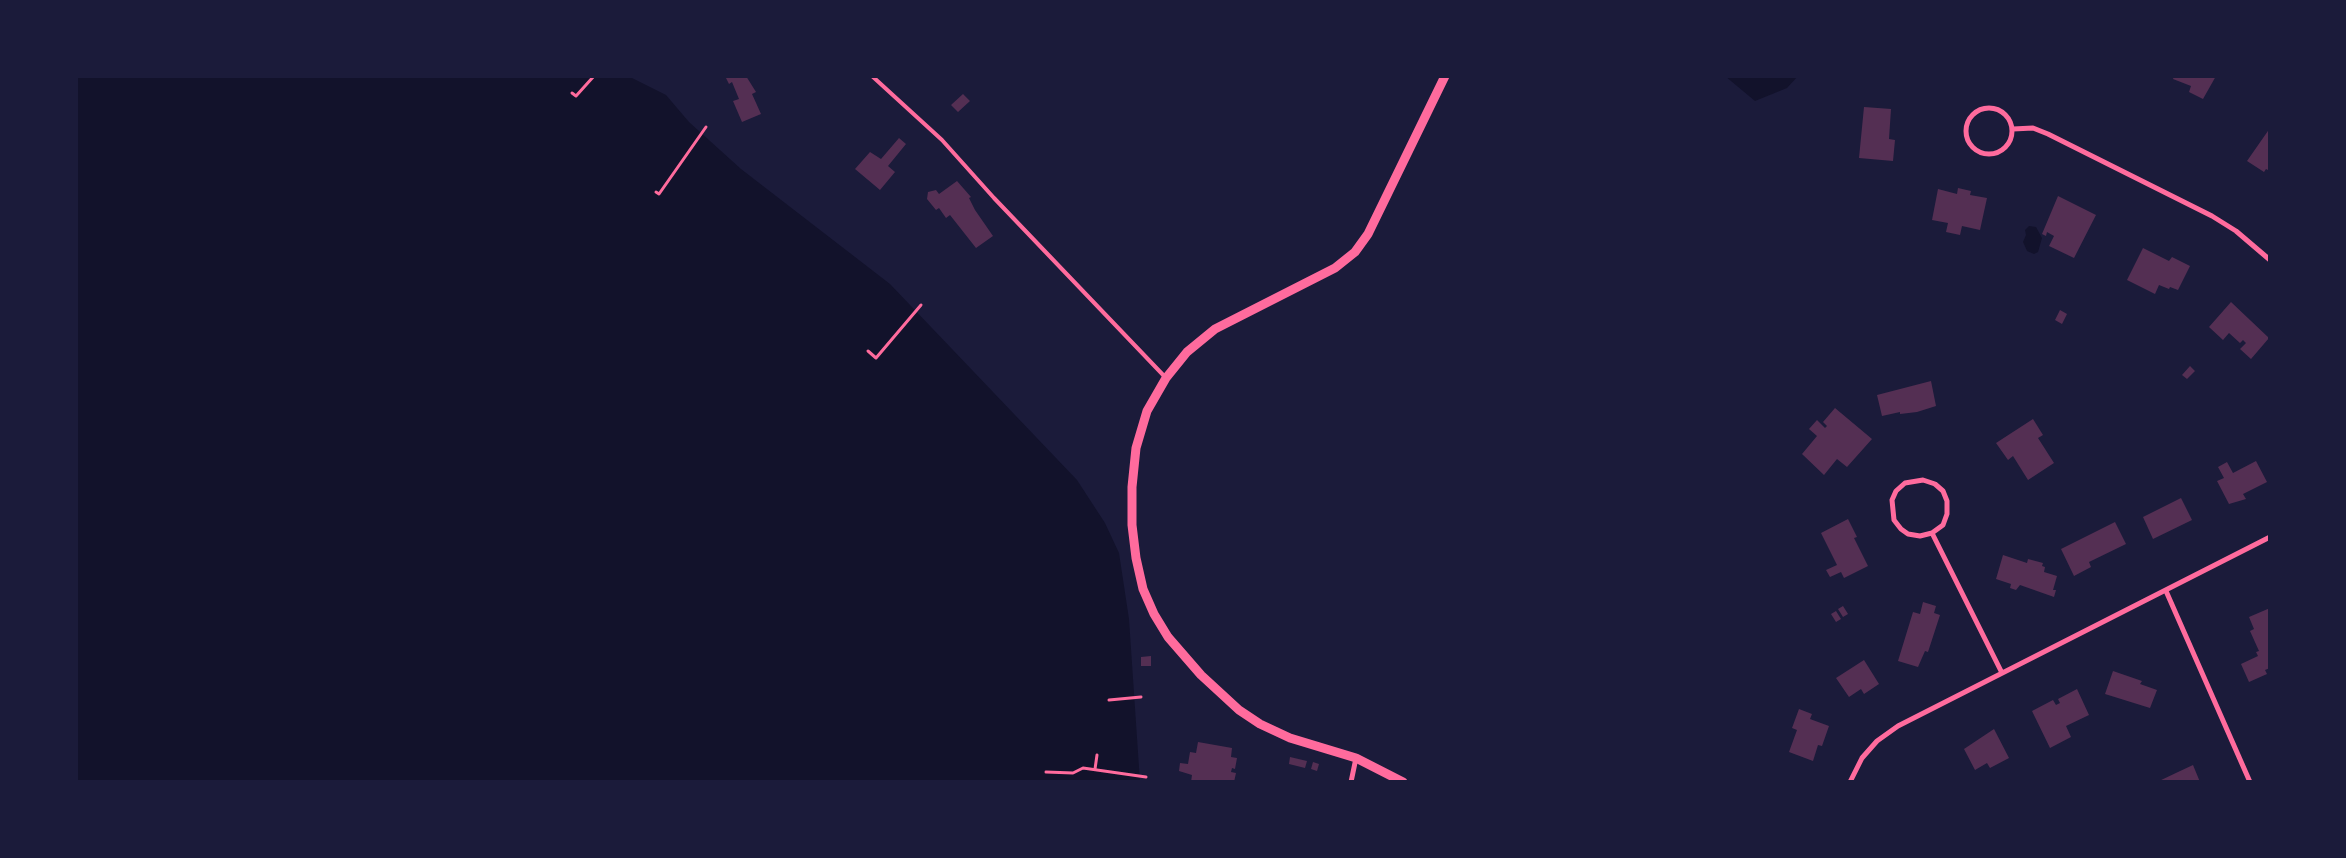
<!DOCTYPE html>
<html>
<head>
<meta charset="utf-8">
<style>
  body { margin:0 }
  #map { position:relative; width:2346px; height:858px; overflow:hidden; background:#1b1b3a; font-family:Lato,sans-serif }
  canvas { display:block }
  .frame { position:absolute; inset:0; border:78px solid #1b1b3a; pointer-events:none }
</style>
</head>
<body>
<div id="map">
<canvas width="2346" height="858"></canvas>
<div class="frame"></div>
</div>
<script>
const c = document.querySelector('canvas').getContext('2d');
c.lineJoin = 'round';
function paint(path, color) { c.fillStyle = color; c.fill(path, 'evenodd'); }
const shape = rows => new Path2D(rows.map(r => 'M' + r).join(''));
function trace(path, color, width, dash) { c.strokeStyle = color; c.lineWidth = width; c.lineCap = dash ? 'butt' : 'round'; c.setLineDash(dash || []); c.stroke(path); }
paint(shape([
  [76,76,628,76,666,95,689,122,741,169,890,284,1077,480,1105,523,1119,553,1129,619,1140,782,76,782],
  [1725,76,1798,76,1787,88,1755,101],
  [2029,226,2036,227,2042,238,2038,252,2034,254,2027,251,2023,242,2026,235,2025,230]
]), '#12122b');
paint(shape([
  [725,76,746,76,756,92,752,94,761,114,742,122,733,101,739,99,732,82,729,84],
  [2174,76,2216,76,2203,99,2189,92,2191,86,2173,79],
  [963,94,970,101,958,112,951,105],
  [1864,107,1891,109,1889,139,1895,140,1893,161,1859,158],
  [2270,128,2270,171,2266,169,2264,172,2247,161],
  [899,138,906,144,888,166,895,172,880,190,855,169,870,152,881,159],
  [957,181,971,197,969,198,975,210,993,236,976,248,950,215,946,218,939,208,936,210,927,199,928,192,936,190,939,194],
  [1958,188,1971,191,1970,195,1987,198,1980,230,1962,226,1960,235,1946,232,1948,223,1932,220,1938,189,1957,194],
  [2058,196,2096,215,2074,258,2049,246,2054,236,2047,232,2046,236,2042,234],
  [2143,248,2169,261,2172,257,2190,266,2178,290,2170,287,2169,289,2159,285,2155,294,2127,280],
  [2231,302,2269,338,2251,359,2240,349,2246,343,2243,340,2240,343,2229,333,2223,340,2209,327],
  [2060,310,2067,314,2062,324,2055,320],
  [2190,366,2195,371,2187,379,2182,375],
  [1931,381,1936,406,1917,412,1900,414,1900,412,1882,416,1877,395],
  [1835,408,1872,439,1847,467,1837,459,1824,475,1802,454,1817,436,1809,429,1817,420,1825,428,1827,426,1823,422],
  [2033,419,2043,435,2038,438,2054,463,2028,480,2013,456,2008,460,1996,443],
  [2256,461,2267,482,2243,494,2246,499,2229,504,2217,481,2224,478,2218,467,2227,462,2233,473],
  [2181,498,2192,520,2153,539,2143,517],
  [1848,519,1857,537,1854,538,1868,566,1844,578,1841,572,1830,577,1826,570,1837,565,1821,533],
  [2115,522,2126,544,2089,562,2091,567,2074,576,2061,549],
  [2003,555,2027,563,2028,559,2043,563,2042,566,2045,567,2044,572,2057,576,2053,590,2056,590,2054,597,2020,585,2016,590,2010,588,2011,584,1996,579],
  [1923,602,1936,606,1934,613,1940,615,1928,652,1925,651,1918,667,1898,661,1913,612,1920,614],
  [1843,606,1848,614,1843,617,1838,609],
  [2270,608,2270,668,2265,670,2267,674,2249,682,2241,664,2258,656,2256,652,2259,651,2250,631,2254,629,2249,617],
  [1836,611,1841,619,1836,622,1831,614],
  [1151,656,1151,666,1141,666,1141,657],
  [1864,660,1879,684,1864,694,1861,689,1849,697,1836,678],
  [2113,671,2142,681,2140,684,2157,690,2150,708,2105,694],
  [2077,689,2089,715,2066,726,2071,737,2050,748,2032,711,2053,700,2056,705,2060,703,2058,699],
  [1799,709,1812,714,1810,719,1829,726,1822,746,1818,745,1813,761,1789,752,1797,730,1792,728],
  [1994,729,2009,758,1990,768,1987,763,1975,770,1964,749],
  [1198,742,1232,748,1231,757,1237,758,1235,769,1232,768,1231,772,1236,773,1234,782,1191,782,1192,775,1179,771,1180,763,1188,764,1190,752,1196,753],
  [1290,757,1307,761,1305,768,1289,764],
  [1313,762,1319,764,1317,771,1311,769],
  [2193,765,2200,782,2157,782,2178,772]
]), '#542f53');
trace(shape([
  [572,93,576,96,594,76],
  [656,192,659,194,706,127],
  [868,351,876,358,921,305],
  [1109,700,1141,697],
  [1095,769,1097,755],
  [1046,772,1073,773,1083,768,1146,777]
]), '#ff6b9d', 3);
trace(shape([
  [872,76,942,140,994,198,1166,378]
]), '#ff6b9d', 4);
trace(shape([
  '1966 131a23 23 0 1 1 46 0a23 23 0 1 1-46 0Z',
  [2013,129,2033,128,2048,134,2212,216,2236,231,2270,260],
  [1932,533,1920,536,1908,534,1901,529,1894,520,1892,500,1896,491,1905,483,1923,480,1935,484,1943,491,1947,501,1947,514,1943,525,1932,533,2002,673],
  [2166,591,2250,782],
  [1351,782,1356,758],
  [1850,782,1862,758,1877,741,1898,726,2270,537]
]), '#ff6b9d', 5);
trace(shape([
  [1403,782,1356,758,1290,738,1260,724,1239,710,1201,675,1168,637,1154,614,1143,589,1136,558,1132,525,1132,487,1136,448,1147,411,1166,378,1187,352,1215,329,1335,268,1355,252,1368,234,1445,76]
]), '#ff6b9d', 9);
</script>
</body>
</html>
